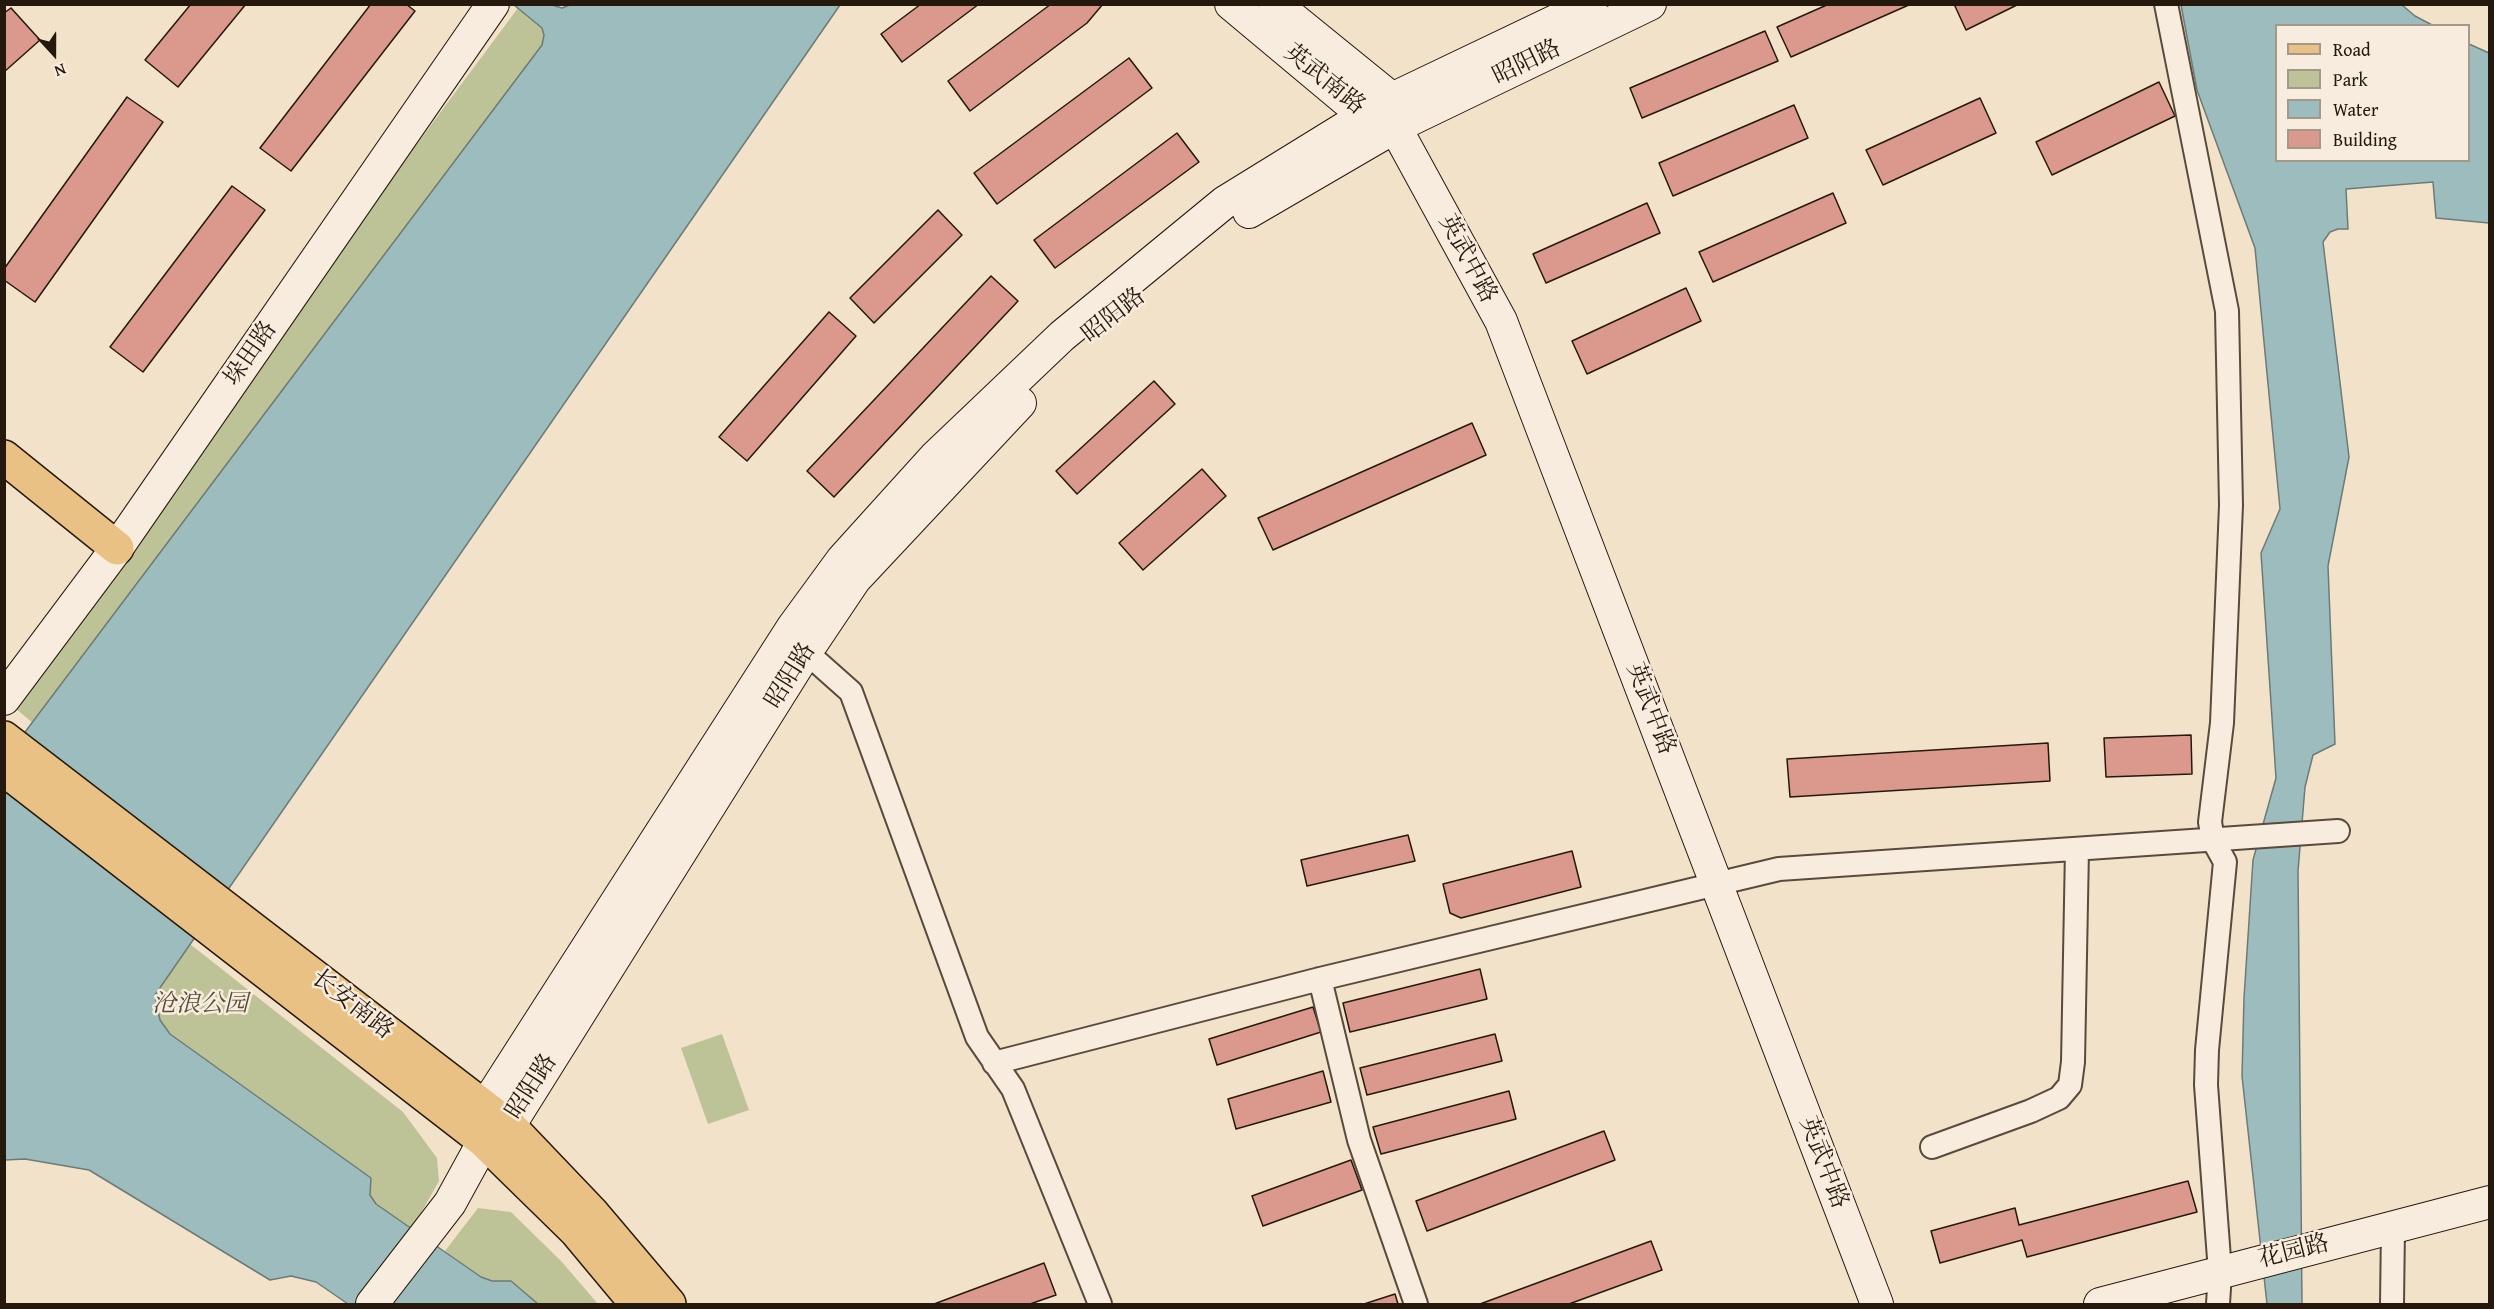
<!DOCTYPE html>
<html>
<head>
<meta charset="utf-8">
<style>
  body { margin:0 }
  #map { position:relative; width:2494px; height:1309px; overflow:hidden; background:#f3e2ca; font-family:"Gentium Book Plus",serif }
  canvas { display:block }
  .frame { position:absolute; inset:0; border:6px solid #25190d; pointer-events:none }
  .legend { position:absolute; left:2275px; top:24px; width:195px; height:138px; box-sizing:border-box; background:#f7ecdd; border:2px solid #a3988a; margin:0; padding:8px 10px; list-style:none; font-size:18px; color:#25190d }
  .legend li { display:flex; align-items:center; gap:12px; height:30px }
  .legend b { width:30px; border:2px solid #a3988a }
  .north { position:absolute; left:24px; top:24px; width:60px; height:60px; -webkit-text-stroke:4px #f7ecdd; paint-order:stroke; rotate:159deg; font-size:16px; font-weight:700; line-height:24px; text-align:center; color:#25190d }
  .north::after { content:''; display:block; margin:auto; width:21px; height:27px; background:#25190d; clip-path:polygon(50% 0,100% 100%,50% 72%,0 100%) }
</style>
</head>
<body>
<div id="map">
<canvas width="2494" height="1309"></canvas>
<div class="frame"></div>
<ul class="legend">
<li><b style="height:8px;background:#eac185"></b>Road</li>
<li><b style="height:16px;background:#bdc396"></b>Park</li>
<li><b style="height:16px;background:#9dbcbd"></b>Water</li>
<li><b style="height:16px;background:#db998d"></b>Building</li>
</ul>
<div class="north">N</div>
</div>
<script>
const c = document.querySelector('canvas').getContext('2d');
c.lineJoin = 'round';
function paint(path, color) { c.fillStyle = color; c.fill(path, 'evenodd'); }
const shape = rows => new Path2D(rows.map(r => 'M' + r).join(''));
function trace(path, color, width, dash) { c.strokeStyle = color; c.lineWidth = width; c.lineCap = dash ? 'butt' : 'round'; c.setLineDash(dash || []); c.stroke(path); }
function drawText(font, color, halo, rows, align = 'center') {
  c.font = font + ' "Gentium Book Plus","Noto Serif SC",serif'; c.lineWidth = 5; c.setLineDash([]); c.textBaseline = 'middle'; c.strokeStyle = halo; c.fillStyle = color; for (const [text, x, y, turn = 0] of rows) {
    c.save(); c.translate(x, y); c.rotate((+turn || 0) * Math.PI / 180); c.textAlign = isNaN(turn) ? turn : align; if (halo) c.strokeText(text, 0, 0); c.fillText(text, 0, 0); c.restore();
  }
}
paint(shape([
  [518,8,542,28,544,35,542,45,33,723,4,699],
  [190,944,403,1112,437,1158,439,1181,412,1229,376,1204,370,1195,371,1178,170,1034,160,1020,155,995],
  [722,1034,749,1110,708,1124,681,1048],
  [478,1208,511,1212,562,1262,598,1304,538,1304,511,1281,492,1281,481,1277,445,1251]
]), '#bdc396');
const water = shape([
  [572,4,840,5,155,995,160,1020,170,1034,371,1178,370,1195,376,1204,481,1277,492,1281,511,1281,538,1304,348,1304,316,1282,291,1276,270,1280,89,1170,25,1159,5,1160,4,760,542,45,544,35,542,28,514,5,552,5,562,8,572,4],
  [2181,5,2402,5,2415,16,2432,25,2276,26,2276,160,2468,160,2469,44,2489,53,2489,223,2436,218,2433,182,2346,189,2348,229,2338,229,2330,232,2323,242,2349,457,2328,566,2335,744,2313,755,2305,787,2298,871,2302,1304,2267,1304,2242,1076,2244,998,2253,860,2276,778,2261,553,2280,509,2255,248,2197,90,2181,5]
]);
paint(water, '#9dbcbd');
trace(water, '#6d7b77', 1.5);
const building = shape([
  [191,4,246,4,178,87,145,60,191,4],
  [371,4,406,4,415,11,291,171,260,148,371,4],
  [921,4,979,4,902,62,881,34,921,4],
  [1051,4,1103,4,1087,23,970,111,948,81,1051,4],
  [1829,4,1911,4,1791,57,1777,27,1829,4],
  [1954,4,2019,4,1966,30,1954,4],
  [11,8,40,40,4,72,4,13,11,8],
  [1765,31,1778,61,1642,118,1630,88,1765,31],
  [1129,58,1152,88,997,204,974,173,1129,58],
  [2159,82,2175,116,2052,175,2036,142,2159,82],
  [127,97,163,122,35,302,4,280,4,269,127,97],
  [1980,98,1996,133,1883,185,1866,150,1980,98],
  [1794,105,1808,138,1673,196,1659,163,1794,105],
  [1177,133,1199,162,1055,268,1034,240,1177,133],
  [232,186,265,210,143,372,110,347,232,186],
  [1833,193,1846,223,1713,282,1699,252,1833,193],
  [1647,203,1660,233,1546,283,1533,254,1647,203],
  [938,210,962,235,874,323,850,298,938,210],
  [991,276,1018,301,834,497,807,471,991,276],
  [1686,288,1701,321,1587,374,1572,341,1686,288],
  [829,312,856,336,747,461,719,437,829,312],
  [1154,381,1175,404,1077,494,1056,471,1154,381],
  [1472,423,1486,455,1273,550,1258,518,1472,423],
  [1202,469,1226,496,1143,570,1119,543,1202,469],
  [2191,735,2192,774,2106,777,2104,738,2191,735],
  [2048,743,2050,781,1790,797,1787,759,2048,743],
  [1408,835,1415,861,1307,886,1301,860,1408,835],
  [1572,851,1581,887,1461,918,1450,913,1443,884,1572,851],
  [1480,969,1487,999,1350,1032,1343,1003,1480,969],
  [1313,1007,1321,1032,1217,1065,1209,1039,1313,1007],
  [1495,1034,1502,1061,1367,1095,1360,1068,1495,1034],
  [1323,1071,1331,1102,1236,1129,1228,1099,1323,1071],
  [1509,1091,1516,1119,1381,1154,1373,1127,1509,1091],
  [1604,1131,1615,1160,1427,1231,1416,1201,1604,1131],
  [1351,1160,1362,1190,1263,1226,1252,1196,1351,1160],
  [2188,1181,2197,1212,2027,1257,2022,1240,1940,1263,1931,1231,2015,1208,2019,1225,2188,1181],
  [1651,1241,1662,1270,1569,1304,1480,1304,1651,1241],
  [1044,1263,1056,1295,1030,1304,934,1304,1044,1263],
  [1395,1294,1398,1304,1364,1304,1395,1294]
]);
paint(building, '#db998d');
trace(building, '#25190d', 1.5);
const street = shape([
  [2166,4,2227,311,2231,505,2222,723,2210,822,2213,840,2225,862,2207,1050,2206,1085,2220,1272,2218,1304],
  [806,652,851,692,977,1037,1013,1089,1100,1304],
  [1320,979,1359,1140,1416,1304],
  [994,1063,1320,979,1779,869,2338,831],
  [1932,1147,2031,1111,2059,1098,2070,1085,2073,1062,2077,849],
  [2392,1304,2393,1227]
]);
const secondary = shape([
  [1231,4,1365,116,1383,122],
  [1275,4,1392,99,1395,127,1501,321,1877,1304],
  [1249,212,1395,127,1650,4],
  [4,699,117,548,493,4],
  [488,1139,509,1126,806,652,855,579,1020,403],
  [372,1304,450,1203,484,1141,485,1107,793,627,842,560,936,456,1062,336,1225,202,1392,99,1591,4],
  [2100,1304,2490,1202]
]);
const primary = shape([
  [4,457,117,548],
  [4,738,509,1126,592,1213,669,1304],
  [4,769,484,1141,576,1231,637,1304]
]);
trace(street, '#584b3c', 26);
trace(secondary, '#25190d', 34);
trace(primary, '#25190d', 36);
trace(street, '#f7ecdd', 22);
trace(secondary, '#f7ecdd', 32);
trace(primary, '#eac185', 33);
drawText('24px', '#25190d', '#f7ecdd', [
  ["昭阳路",1527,63,-26],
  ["英武南路",1324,80,39],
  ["英武中路",1467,259,62],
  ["昭阳路",1114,316,-38],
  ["垛田路",251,354,-55],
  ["昭阳路",791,676,-58],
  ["英武中路",1650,709,69],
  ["长安南路",352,1005,38],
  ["昭阳路",532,1087,-57],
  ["英武中路",1823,1163,69],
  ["花园路",2294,1252,-14]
]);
drawText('italic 24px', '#534c36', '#f7ecdd', [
  ["沧浪公园",200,1005]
]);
</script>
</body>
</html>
